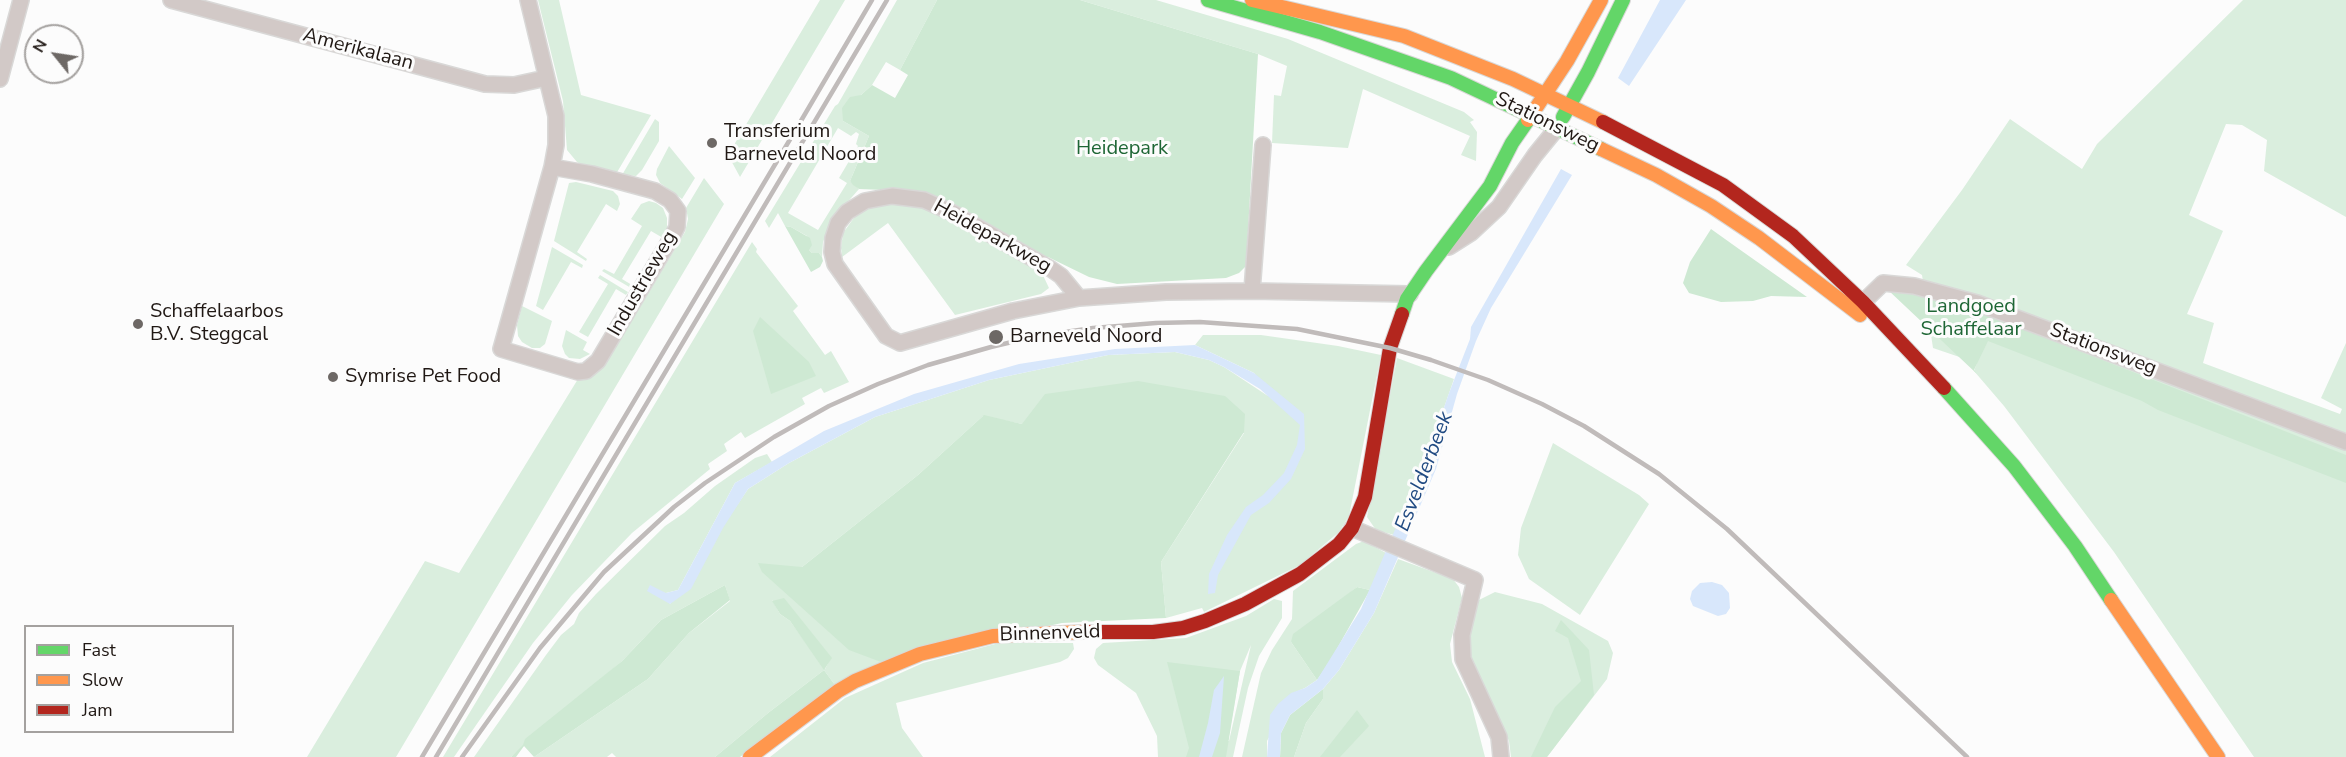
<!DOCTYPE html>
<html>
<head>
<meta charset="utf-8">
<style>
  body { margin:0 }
  #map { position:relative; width:2346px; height:757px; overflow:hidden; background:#fcfcfc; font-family:"Nunito Sans",sans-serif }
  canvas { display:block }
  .legend { position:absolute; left:24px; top:625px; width:210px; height:108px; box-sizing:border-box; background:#fcfcfc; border:2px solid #a4a19f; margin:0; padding:8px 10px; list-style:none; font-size:18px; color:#201814 }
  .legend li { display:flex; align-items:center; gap:12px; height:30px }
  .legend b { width:30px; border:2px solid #a4a19f }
  .north { position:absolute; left:24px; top:24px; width:60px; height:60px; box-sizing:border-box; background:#fcfcfc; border:2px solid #a4a19f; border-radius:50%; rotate:300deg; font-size:16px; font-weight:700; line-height:24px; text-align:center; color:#201814 }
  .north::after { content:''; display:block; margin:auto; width:21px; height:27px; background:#6d6865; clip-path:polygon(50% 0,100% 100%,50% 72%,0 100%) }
</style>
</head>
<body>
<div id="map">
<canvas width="2346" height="757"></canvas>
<ul class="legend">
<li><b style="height:8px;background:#63d668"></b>Fast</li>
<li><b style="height:8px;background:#ff974d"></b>Slow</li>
<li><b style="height:8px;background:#b3261e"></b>Jam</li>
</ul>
<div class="north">N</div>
</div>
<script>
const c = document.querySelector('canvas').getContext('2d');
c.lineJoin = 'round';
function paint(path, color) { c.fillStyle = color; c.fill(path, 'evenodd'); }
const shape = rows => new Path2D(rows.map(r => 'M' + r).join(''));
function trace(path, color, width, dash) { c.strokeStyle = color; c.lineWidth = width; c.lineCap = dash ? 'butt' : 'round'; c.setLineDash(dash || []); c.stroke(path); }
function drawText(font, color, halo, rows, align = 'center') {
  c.font = font + ' "Nunito Sans",sans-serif'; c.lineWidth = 6; c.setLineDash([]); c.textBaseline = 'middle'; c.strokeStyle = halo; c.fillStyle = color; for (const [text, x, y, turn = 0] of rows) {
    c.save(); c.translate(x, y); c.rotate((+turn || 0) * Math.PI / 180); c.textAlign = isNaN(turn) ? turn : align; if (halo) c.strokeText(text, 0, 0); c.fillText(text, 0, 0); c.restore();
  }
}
paint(shape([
  [538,0,559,0,581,95,651,115,616,174,584,166,577,162,567,150,563,101],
  [820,0,845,0,740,177,728,155],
  [897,0,937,0,900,70,886,62,872,85,861,95,843,121,869,136,850,181,859,189,831,221,823,242,822,257,819,253,812,253,809,250,807,236,791,227,785,226,778,213,769,228,765,221,835,106,838,104],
  [838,128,851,136,856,132,859,134,856,144,858,146,839,178,847,183,818,230,788,213],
  [1080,0,1156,0,1288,39,1464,112,1474,120,1470,122,1477,132,1476,161,1461,155,1470,136,1363,89,1348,148,1272,143,1274,95,1281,96,1287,66,1258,54],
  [2243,0,2346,0,2346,217,2264,171,2267,140,2242,125,2226,124,2189,215,2223,231,2187,314,2214,323,2203,363,2340,414,2342,409,2321,398,2346,343,2346,757,2254,757,2114,552,2004,406,1974,371,1977,363,1933,348,1922,275,1906,265,1962,190,2010,119,2082,169,2097,144],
  [655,119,659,122,659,141,642,170,636,176,622,175],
  [669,146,695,178,682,199,660,183,656,175,657,169],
  [704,178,724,204,396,757,307,757,425,561,459,573,578,379,594,375,607,362,685,232,688,219,686,208],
  [576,182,613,191,618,196,620,204,617,211,606,204,577,252,587,259,586,261,554,241,569,183],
  [649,201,656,203,663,208,667,218,667,229,663,238,651,231,622,279,632,285,631,288,602,271,604,269,614,274,642,226,631,219,641,204],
  [893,202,915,203,949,217,1040,269,1049,288,1041,294,955,315,888,223,842,257,841,248,843,233,856,215,862,209],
  [752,242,757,249,756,252,798,306,793,311,825,355,831,351,849,382,824,393,821,388,802,398,805,404,745,438,741,432,724,444,727,451,708,464,710,469,632,533,572,595,533,643,454,757,443,757],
  [552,247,583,265,582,268,571,262,543,310,536,306],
  [600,275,628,292,626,295,616,289,588,337,579,332,608,284,598,278],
  [522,306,552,321,545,344,540,348,532,348,522,342,518,336,517,325],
  [566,330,587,342,583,350,590,354,580,359,569,358,565,354,562,346],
  [1203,335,1261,335,1338,346,1381,355,1349,516,1339,532,1300,565,1204,612,1202,608,1166,618,1161,562,1244,433,1022,424,983,416,918,475,802,567,881,662,835,685,824,670,768,713,715,757,616,757,612,753,607,757,534,757,648,679,689,633,730,601,725,585,661,620,622,661,511,757,474,757,546,655,561,635,574,624,579,613,596,594,665,526,684,513,715,486,755,458,767,454,772,462,735,483,678,590,666,593,670,604,748,489,789,463,875,417,989,380,1108,355,1175,352,1209,360,1224,367,1268,396,1254,373,1195,345],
  [772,600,831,658,825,669,790,621,780,614],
  [1397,358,1454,379,1430,448,1394,535,1376,530,1367,517],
  [1553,443,1639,495,1649,504,1580,615,1529,579,1518,555,1521,528],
  [1364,541,1386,553,1370,590,1357,587,1291,642,1317,680,1305,688,1291,694,1267,741,1267,757,1242,757,1261,673,1272,650,1292,619,1293,591,1356,544],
  [1398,559,1453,579,1459,587,1462,598,1450,644,1452,662,1470,699,1485,757,1294,757,1306,723,1323,699,1323,689,1339,670,1374,613],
  [1495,592,1542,604,1608,641,1613,653,1607,679,1547,757,1511,757,1509,741,1475,669,1468,647,1477,601],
  [1274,599,1282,601,1282,618,1259,656,1248,688,1233,757,1158,757,1157,736,1136,693,1098,665,1094,658,1096,649,1103,643,1186,638,1246,616],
  [1251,645,1229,741,1228,741,1240,671],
  [999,643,1073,643,1074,649,1068,658,1060,662,896,703,902,728,923,757,770,757,845,698,923,663]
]), '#daeede');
paint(shape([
  [937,0,1080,0,1258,54,1246,266,1239,273,1226,278,1117,284,1089,277,1048,257,1046,260,909,191,859,189,853,185,850,181,869,136,843,121,842,108,850,97,861,95,872,85,895,98,908,75,900,70],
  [785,226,791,227,810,238,812,245,809,250,812,253,819,253,822,257,823,261,820,267,811,272],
  [1711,229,1739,249,1807,297,1771,296,1753,301,1721,302,1689,293,1683,283,1690,262],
  [1888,290,1940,299,1997,319,2346,455,2346,483,2158,410,2142,401,1988,341,1974,370,1977,374],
  [760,317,809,362,816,376,771,394,753,331],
  [1138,381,1225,396,1245,414,1244,432,1161,562,1166,618,1062,623,881,662,849,650,762,572,758,563,802,567,918,475,984,415,1022,424,1045,394],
  [725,585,730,600,689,633,648,679,534,757,524,746,516,757,511,757,523,745,525,739,622,661,661,620],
  [1357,587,1370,590,1329,663,1317,680,1291,642,1293,634],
  [784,598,832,658,824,670,835,685,740,757,715,757,768,713,824,670,790,621,780,614,772,601],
  [1561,620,1589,650,1594,695,1547,757,1531,757,1555,707,1581,681,1568,638,1555,631],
  [1167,662,1240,671,1226,757,1186,757,1189,748],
  [1323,689,1323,699,1306,723,1294,757,1280,757,1281,733,1290,715],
  [1357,710,1369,726,1340,757,1320,757]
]), '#cee9d3');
paint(shape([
  [1660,0,1686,0,1629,86,1618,78],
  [1561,169,1572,175,1491,308,1476,341,1457,394,1436,469,1374,613,1339,670,1323,689,1290,715,1281,733,1280,757,1267,757,1270,715,1278,704,1291,693,1305,688,1317,680,1361,609,1430,448,1449,393,1470,339,1471,327],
  [1195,345,1254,373,1304,414,1305,449,1291,479,1269,503,1251,515,1218,575,1215,593,1208,594,1209,574,1227,535,1246,507,1263,495,1284,473,1297,445,1300,425,1260,389,1224,367,1209,360,1175,352,1108,355,989,380,875,417,789,463,748,489,723,528,691,589,670,604,647,591,650,585,666,593,678,590,735,483,824,431,914,394,1019,364,1115,349],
  [1712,582,1722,585,1729,593,1730,608,1726,614,1718,616,1693,606,1690,599,1692,591,1700,583],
  [1224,676,1220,733,1212,757,1199,757,1208,723,1214,690]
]), '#d8e7fb');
const street = shape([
  [171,0,485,84,514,85,546,78],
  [528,0,556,116,556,145,552,167],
  [0,79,21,0],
  [552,167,592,174,655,191,670,200,678,211,677,227,673,235,598,361,586,371,578,372,501,349,552,167],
  [1449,247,1471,233,1499,207,1535,155,1557,128],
  [1252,291,1263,145],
  [1079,298,1061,276,1051,269,953,213,924,200,892,196,865,201,847,212,838,223,833,238,832,252,835,264,886,336,900,343,1013,311,1079,298,1166,292,1252,291,1410,294],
  [1856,309,1883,283,1914,286,1977,303,2346,442],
  [1352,528,1475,580,1462,635,1463,659,1499,737,1501,757]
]);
const fast = shape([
  [1208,0,1320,32,1451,78,1601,149],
  [1563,117,1588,72,1623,0],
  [1402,314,1407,299,1426,271,1490,186,1512,143,1528,120],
  [1944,388,2014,466,2075,546,2111,600]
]);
const slow = shape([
  [1252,0,1404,36,1513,79,1603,122],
  [1528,120,1567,61,1601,0],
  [1601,149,1656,175,1711,206,1759,238,1860,315],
  [2111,600,2218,757],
  [750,757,838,691,855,681,920,654,993,636,1083,632]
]);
const jam = shape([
  [1603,122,1723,185,1793,236,1863,302,1944,388],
  [1083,632,1153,632,1183,628,1205,621,1245,604,1300,574,1339,544,1352,528,1365,497,1390,348,1402,314]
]);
trace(street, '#d9d8d7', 18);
trace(fast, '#d9d8d7', 16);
trace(slow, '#d9d8d7', 16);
trace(jam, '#d9d8d7', 16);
trace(street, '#d2c9c7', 15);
trace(fast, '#63d668', 14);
trace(slow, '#ff974d', 14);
trace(jam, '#b3261e', 14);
trace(shape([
  [422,757,795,131,872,0],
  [436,757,887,0],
  [462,757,540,648,604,572,674,507,705,483,774,437,829,406,878,384,928,365,991,347,1037,336,1093,328,1156,323,1200,322,1297,329,1390,348,1431,360,1488,380,1542,404,1584,426,1659,474,1727,529,1967,757]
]), '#c0bbba', 4.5);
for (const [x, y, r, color] of [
  [712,143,6,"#6d6865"],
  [138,324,6,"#6d6865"],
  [996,337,8,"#6d6865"],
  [333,377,6,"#6d6865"]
]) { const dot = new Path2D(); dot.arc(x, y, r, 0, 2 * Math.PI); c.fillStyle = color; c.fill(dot); trace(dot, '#fcfcfc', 2); }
drawText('20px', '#201814', '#fcfcfc', [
  ["Amerikalaan",358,50,15],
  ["Stationsweg",1547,123,26],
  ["Heideparkweg",992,237,29],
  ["Industrieweg",643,284,-60],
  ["Stationsweg",2103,350,21],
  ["Binnenveld",1050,634,-2]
]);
drawText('20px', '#201814', '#fcfcfc', [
  ["Transferium",724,132],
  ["Barneveld Noord",724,155],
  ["Schaffelaarbos",150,312],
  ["B.V. Steggcal",150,335],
  ["Barneveld Noord",1010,337],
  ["Symrise Pet Food",345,377]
], 'left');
drawText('20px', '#1e6635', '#fcfcfc', [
  ["Heidepark",1122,149],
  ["Landgoed",1971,307],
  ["Schaffelaar",1971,330]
]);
drawText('italic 21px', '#204a82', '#fcfcfc', [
  ["Esvelderbeek",1425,472,-69]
]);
</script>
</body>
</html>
